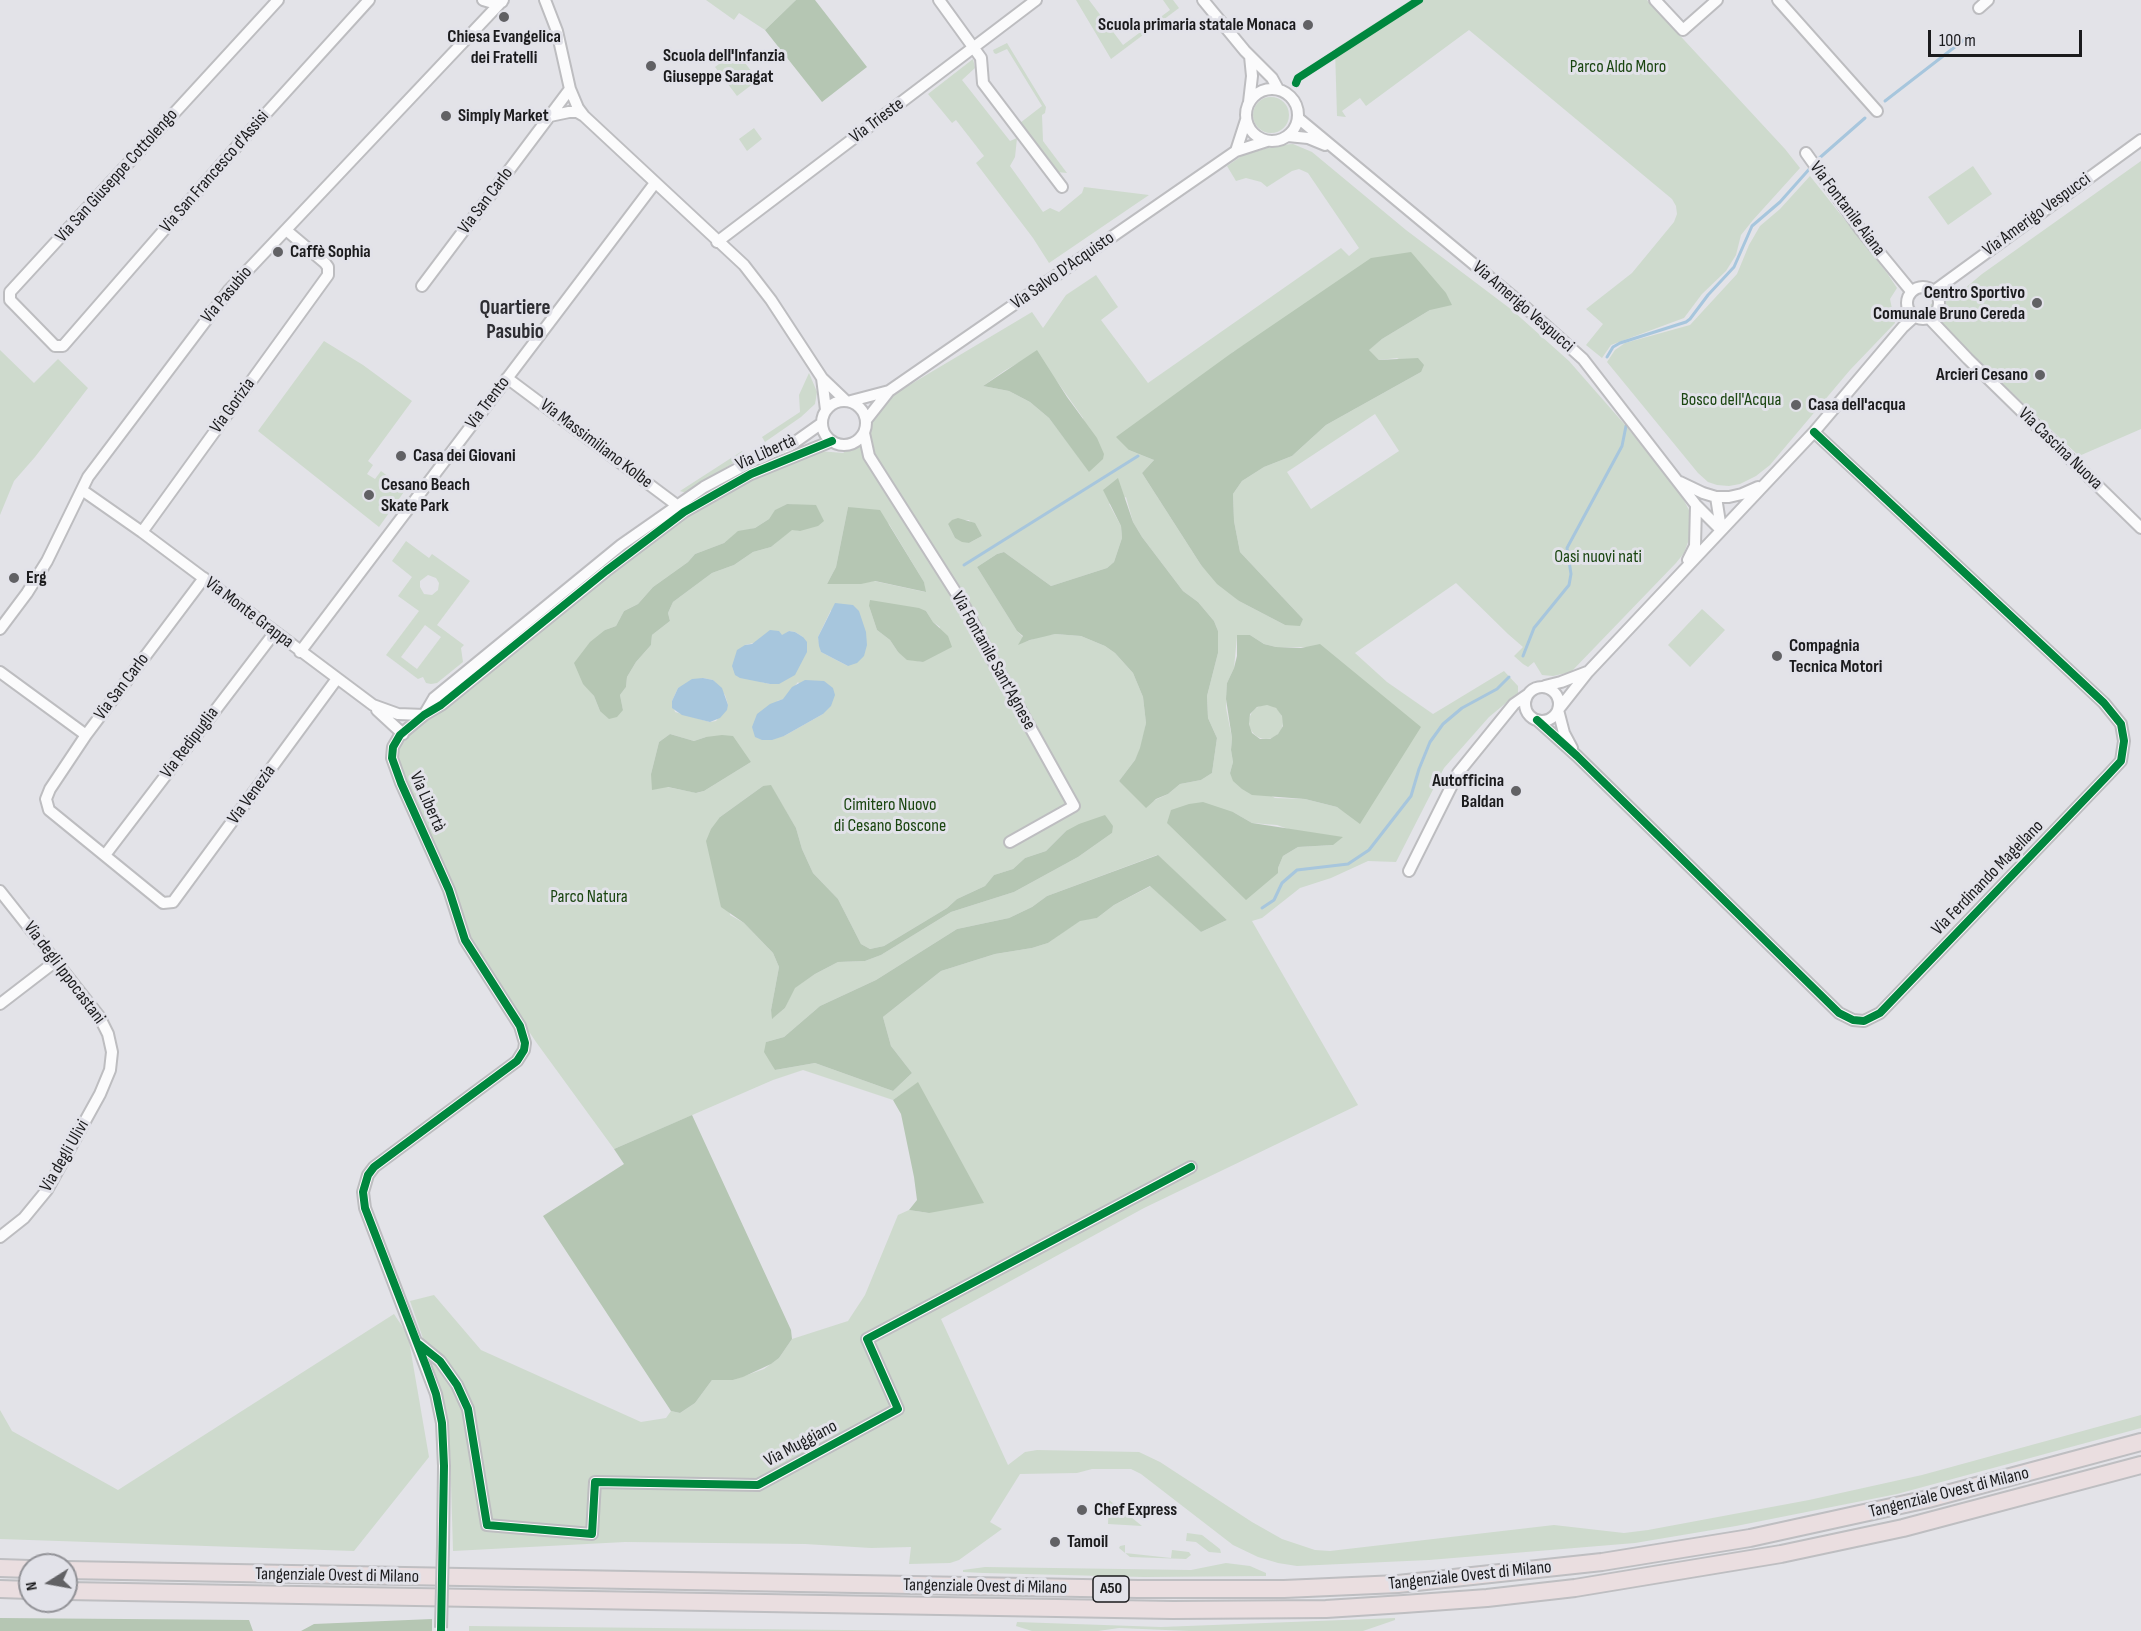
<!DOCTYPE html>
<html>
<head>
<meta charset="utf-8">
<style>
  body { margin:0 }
  #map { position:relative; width:2141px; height:1631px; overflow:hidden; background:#e3e3e8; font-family:"Sofia Sans Condensed",sans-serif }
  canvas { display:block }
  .north { position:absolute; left:18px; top:1553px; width:60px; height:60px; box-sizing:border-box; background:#e2e2e9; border:2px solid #929297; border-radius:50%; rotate:259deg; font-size:16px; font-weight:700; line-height:24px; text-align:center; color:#1b1b1d }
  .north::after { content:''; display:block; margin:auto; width:21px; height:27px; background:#616164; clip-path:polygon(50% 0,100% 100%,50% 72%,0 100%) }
  .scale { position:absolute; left:1928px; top:30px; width:154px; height:27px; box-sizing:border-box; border:3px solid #1b1b1d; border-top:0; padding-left:8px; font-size:18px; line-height:21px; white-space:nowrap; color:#1b1b1d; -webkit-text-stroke:4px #e2e2e9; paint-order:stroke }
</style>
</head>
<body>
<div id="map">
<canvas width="2141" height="1631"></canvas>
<div class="north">N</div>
<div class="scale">100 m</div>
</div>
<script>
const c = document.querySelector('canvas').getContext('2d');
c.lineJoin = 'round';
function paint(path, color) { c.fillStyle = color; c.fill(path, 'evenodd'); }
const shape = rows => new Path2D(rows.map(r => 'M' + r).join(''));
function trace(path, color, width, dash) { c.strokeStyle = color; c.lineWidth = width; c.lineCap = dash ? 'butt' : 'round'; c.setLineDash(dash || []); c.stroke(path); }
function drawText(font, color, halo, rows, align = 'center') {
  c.font = font + ' "Sofia Sans Condensed",sans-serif'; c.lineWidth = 6; c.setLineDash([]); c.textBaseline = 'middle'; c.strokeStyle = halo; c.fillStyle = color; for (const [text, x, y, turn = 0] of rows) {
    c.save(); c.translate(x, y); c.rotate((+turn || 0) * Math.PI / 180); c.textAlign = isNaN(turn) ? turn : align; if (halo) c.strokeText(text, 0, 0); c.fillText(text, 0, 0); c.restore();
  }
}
paint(shape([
  [706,0,796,0,765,30,739,13,734,20],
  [1076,0,1089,0,1123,45,1170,10,1163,0,1173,0,1179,8,1111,59],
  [1411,0,1647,0,1785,149,1800,168,1753,220,1741,235,1736,255,1726,271,1702,294,1684,318,1611,345,1602,358,1586,345,1603,324,1586,309,1632,273,1674,222,1677,214,1676,206,1672,199,1469,30,1366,106,1360,98,1342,111,1346,117,1337,116,1335,49],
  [1007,43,1046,107,1045,113,1042,115,1043,141,1067,173,1057,172,1020,123,1042,106,1007,49,996,54,994,53,993,50],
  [736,51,758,80,737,96,715,67],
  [973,59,975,68,962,80,1010,141,1017,138,1015,157,1010,166,1043,212,1050,208,1059,212,1082,193,1084,187,1149,195,1049,263,1033,238,976,163,984,156,956,120,952,123,928,94],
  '1253 115a18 18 0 1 1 36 0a18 18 0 1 1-36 0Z',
  [754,128,762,139,747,151,739,139],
  [1293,144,1312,152,1406,230,1512,310,1569,361,1626,426,1680,493,1689,510,1691,534,1684,553,1676,563,1571,672,1553,676,1542,675,1534,662,1528,667,1523,664,1514,656,1523,647,1508,634,1456,583,1355,653,1387,682,1433,714,1504,671,1518,686,1518,693,1489,717,1444,768,1396,862,1368,861,1331,878,1300,888,1262,918,1252,921,1358,1105,1144,1208,941,1319,1008,1465,1025,1452,1037,1450,1139,1452,1160,1462,1252,1522,1282,1539,1315,1550,1330,1551,1554,1525,1624,1533,1648,1530,1809,1500,1922,1475,2141,1415,2141,1428,1897,1494,1736,1526,1635,1543,1429,1560,1297,1566,1278,1563,1258,1557,1233,1545,1141,1474,1131,1469,1092,1469,1077,1473,1020,1474,990,1522,1002,1529,959,1560,950,1563,909,1564,911,1547,871,1548,805,1544,625,1542,453,1551,450,1449,447,1418,441,1390,410,1301,434,1295,481,1350,641,1422,666,1418,671,1411,680,1413,695,1403,712,1380,733,1380,764,1369,779,1358,792,1339,848,1321,865,1295,898,1215,909,1210,929,1213,918,1083,893,1100,803,1070,773,1080,614,1149,536,1042,476,952,466,931,397,763,398,749,418,725,687,514,753,479,819,451,843,453,870,434,872,420,891,396,1032,312,1043,328,1066,295,1096,275,1118,307,1101,320,1148,383,1341,248,1349,256,1359,248,1308,173,1299,169,1292,171,1267,187,1261,182,1246,178,1236,181,1227,166,1243,155,1279,145],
  [1430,310,1382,339,1368,350,1379,360,1397,358,1421,372,1326,425,1292,456,1264,467,1242,481,1233,494,1234,521,1240,552,1303,619,1285,625,1239,601,1201,565,1142,473,1154,460,1129,450,1233,352,1254,339],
  [1018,363,1056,380,1083,418,1090,472,1049,418,1030,402,1009,391,983,386,1004,371],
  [1375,414,1399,451,1311,509,1287,472],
  [1126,497,1133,522,1142,537,1183,591,1198,602,1214,621,1218,631,1218,653,1207,696,1208,718,1217,738,1212,773,1201,780,1180,784,1168,794,1151,802,1119,781,1135,760,1141,748,1146,723,1143,697,1133,673,1115,653,1105,646,1081,636,1055,634,1042,636,1019,644,1023,637,1017,631,977,567,997,554,1004,552,1051,586,1107,568,1114,562,1122,538,1121,526,1109,504],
  [787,504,796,505,800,531,792,529,771,547,753,552,734,565,712,573,673,602,668,613,670,621,652,635,651,645,636,662,627,677,626,687,620,695,623,710,600,711,594,696,587,687,605,630,616,626,624,611,638,604,653,587,688,562,695,554,724,543,738,532,755,528,769,519,776,510],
  [848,507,889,524,924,582,925,592,874,581,849,584,827,584,836,567],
  [964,520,969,520,982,536,969,543,955,538,948,524],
  [869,606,926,611,933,622,940,627,923,662,912,660,898,652,890,640,877,630],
  [831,610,848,666,821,652,818,637],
  [789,631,795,632,803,637,770,684,761,682,745,645,782,636],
  [1250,635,1264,644,1276,647,1312,647,1348,814,1337,807,1305,799,1275,798,1230,773,1233,762,1231,750,1232,738,1226,708,1227,683,1234,668,1237,636],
  [703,678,713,680,725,695,728,705,716,721,710,722,675,712,672,701,678,688],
  [798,682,823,714,784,736,777,701,784,699],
  [670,734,694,741,706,737,751,762,704,791,697,793,667,787,651,774,659,742],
  [763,786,771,786,796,828,802,849,813,873,838,899,861,944,870,949,884,946,947,908,957,899,985,886,994,875,1013,869,1025,858,1046,851,1066,831,1112,833,1078,857,1014,892,951,912,881,955,865,961,838,962,815,974,794,988,785,1008,773,1018,771,1010,779,967,773,953,744,923,730,915,720,817],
  [1233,812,1252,823,1277,825,1333,845,1298,847,1283,856,1278,868],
  [1157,855,1227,920,1201,932,1151,886,1114,905,1097,918,1080,920,1048,943,1032,948,995,954,941,971,883,1017,891,1046,912,1073,893,1091,815,1063,775,1070,766,1042,784,1037,820,1006,876,980,957,929,1009,918,1032,907,1047,896],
  [2141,161,2141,429,2079,456,1925,310,1949,287,1957,295,1982,274],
  [1973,166,1992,194,1948,225,1928,197],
  [1810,176,1887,273,1897,288,1890,299,1895,323,1850,370,1770,465,1756,476,1740,484,1729,486,1717,485,1708,482,1698,473,1607,362,1615,350,1625,343,1690,325,1737,274,1749,245,1760,226,1780,209],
  [324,341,363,365,412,401,368,461,373,465,367,474,375,479,381,471,389,477,383,486,390,491,397,482,406,489,379,527,258,431],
  [0,350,34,383,58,359,88,388,35,457,14,481,0,515],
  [809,373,817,392,815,404,801,417,765,442,762,437,800,412,799,395],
  [742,451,744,456,686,493,680,491],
  [406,541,429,558,432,554,470,581,437,625,464,645,461,648,463,662,437,683,431,684,426,683,423,677,418,679,386,655,419,611,398,596,412,577,392,561],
  [428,575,436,578,439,583,438,590,432,595,424,594,420,587,420,581],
  [425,625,441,637,417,669,401,657],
  [1702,609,1725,630,1690,667,1668,645],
  '1249 722a17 17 0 1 1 34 0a17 17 0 1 1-34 0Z',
  [394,1314,408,1335,429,1457,354,1551,0,1539,0,1410,12,1431,118,1490],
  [1109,1500,1126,1513,1142,1526,1108,1524],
  [1187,1533,1202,1535,1220,1549,1221,1553,1209,1552,1196,1542,1186,1541],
  [1125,1545,1125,1553,1171,1558,1172,1550,1189,1552,1191,1555,1186,1559,1130,1557,1119,1548,1120,1546],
  [1226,1563,1250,1566,1266,1573,1266,1576,1144,1577,984,1573,963,1572,963,1570,985,1567,1191,1570],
  [1395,1618,1395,1620,1363,1631,1189,1631,1119,1628,1098,1631,1032,1631,1016,1626,1017,1622,1161,1627],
  [469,1626,939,1631,469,1631]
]), '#cedacd');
paint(shape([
  [796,0,815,0,867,67,822,102,765,30],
  [1411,252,1446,293,1452,305,1430,310,1382,339,1369,350,1379,360,1418,358,1424,365,1421,372,1326,425,1292,456,1264,467,1242,481,1233,494,1234,521,1240,552,1303,619,1300,626,1285,625,1239,601,1217,584,1201,565,1142,473,1154,460,1129,450,1116,437,1233,352,1371,258],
  [1037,350,1067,397,1097,438,1104,454,1103,459,1089,472,1049,418,1030,402,1009,391,983,386],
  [1118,478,1133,522,1142,537,1183,591,1198,602,1214,621,1218,631,1218,653,1207,696,1208,718,1217,738,1212,773,1201,780,1180,784,1168,794,1156,799,1146,808,1119,781,1135,760,1140,748,1146,723,1143,697,1133,673,1115,653,1105,646,1081,636,1055,634,1030,640,1018,645,1023,636,1017,631,977,567,997,554,1004,552,1051,586,1107,568,1114,562,1122,538,1121,526,1103,490],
  [787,504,816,505,824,521,818,526,800,531,792,530,771,547,753,552,734,565,712,573,673,602,668,613,670,621,652,635,651,645,636,662,627,677,626,687,620,695,623,710,617,717,609,719,600,711,594,696,583,684,574,663,590,642,605,630,616,626,624,611,638,604,653,587,688,562,695,554,724,543,738,531,755,528,769,519,775,510],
  [848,507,880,510,924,582,926,592,875,581,861,584,827,584,836,567],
  [958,518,975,523,982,536,969,543,962,542,955,538,948,524,952,520],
  [870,600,919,608,926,611,933,622,948,636,952,647,923,662,907,660,898,652,890,640,877,630,869,606],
  [1237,635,1250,635,1264,644,1276,647,1301,648,1320,644,1421,727,1360,824,1337,807,1305,799,1252,795,1242,789,1233,781,1230,773,1233,762,1231,750,1232,738,1226,699,1227,683,1234,668,1237,656],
  [1267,705,1276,708,1282,716,1283,726,1278,734,1270,739,1260,739,1252,733,1249,724,1250,714,1257,707],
  [670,734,694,741,706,737,722,735,733,736,751,762,704,791,696,793,668,787,652,790,651,774,659,742],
  [771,785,796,828,802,849,813,873,838,899,861,944,870,949,884,946,947,908,957,899,985,886,994,875,1013,869,1025,858,1046,851,1066,831,1079,824,1105,815,1113,826,1112,833,1078,857,1014,892,951,912,881,955,865,961,838,962,815,974,795,988,785,1008,772,1019,771,1010,779,967,773,953,744,923,721,907,706,841,711,829,720,817,763,786],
  [1203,802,1233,812,1252,823,1343,837,1333,845,1298,847,1283,856,1278,868,1278,873,1246,900,1167,823,1171,810,1189,804],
  [1158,855,1227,920,1201,932,1150,886,1114,905,1097,918,1080,921,1048,943,1032,948,995,954,941,971,883,1017,891,1046,912,1073,893,1091,815,1063,775,1070,764,1052,766,1042,784,1037,820,1006,876,980,957,929,1009,918,1032,907,1047,896],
  [918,1082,984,1203,929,1213,909,1210,917,1200,914,1177,901,1114,893,1100],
  [692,1115,791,1330,792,1339,779,1358,771,1364,743,1377,733,1380,712,1380,695,1403,680,1413,671,1411,543,1216,624,1164,614,1149],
  [0,1618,249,1620,253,1631,0,1631],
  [432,1619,432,1631,301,1631,314,1624]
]), '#b5c6b3');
paint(shape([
  [835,603,853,605,859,611,866,632,867,645,864,656,857,663,848,666,821,652,819,646,818,637],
  [770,630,779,631,782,635,789,631,795,632,803,637,807,642,807,652,795,675,779,684,770,684,740,678,735,675,732,666,737,650,745,645,752,644],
  [703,678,713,680,722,688,728,705,727,710,720,718,710,722,682,715,672,708,672,701,678,688,692,679],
  [805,680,824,681,833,688,835,695,831,706,823,714,784,736,772,740,762,740,755,737,752,727,757,714,770,704,783,699,792,687]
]), '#a7c6dd');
trace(shape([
  [1885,101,1969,36],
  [1816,161,1865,118],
  [1607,357,1613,347,1620,343,1686,322,1690,319,1708,295,1734,267,1752,226,1780,202,1812,166],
  [964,565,1138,456],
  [1523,656,1534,628,1569,585,1571,574,1567,548,1622,446,1626,426],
  [1262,908,1274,900,1282,883,1297,870,1348,864,1369,850,1411,796,1419,769,1430,742,1443,724,1462,708,1497,689,1509,677]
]), '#a7c6dd', 3);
const minor = shape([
  [278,0,10,292,10,300,55,346,63,346,252,129,369,0],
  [483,0,493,3,502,2],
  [545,0,557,31,570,89,578,108,584,116,744,265,771,300,822,378,845,400],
  [939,0,981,58,983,83,1062,187],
  [1203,0,1245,51,1272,78,1278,89],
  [1655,0,1683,30,1717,0],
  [1778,0,1877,111],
  [1979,8,1988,0],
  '1246 115a26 26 0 1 1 52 0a26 26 0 1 1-52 0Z',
  [1249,102,1252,76,1250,56],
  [550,116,569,112,577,112,584,116],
  [1298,118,1524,306,1583,359,1696,505,1721,530],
  [1288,136,1308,138,1325,145],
  [1236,151,1246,120],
  [1806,153,1860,229,1911,291],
  [717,242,1036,0],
  [422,286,570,89],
  '1907 303a16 16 0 1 1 32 0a16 16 0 1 1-32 0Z',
  [1934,291,2141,140],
  [1929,318,1968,359,2141,528],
  [507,378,682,509],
  [822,378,826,410],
  '822 423a22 22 0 1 1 44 0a22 22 0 1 1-44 0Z',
  [851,401,889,391],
  [867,419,889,391,1236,151,1267,141],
  [864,433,869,456,965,607,986,648,1074,806,1010,842],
  [1680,482,1703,493,1716,497,1729,497,1742,494,1758,487],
  [82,490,142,532,373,705,398,714,424,715,434,698,621,545,704,487,758,458,791,445,822,423],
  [1716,497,1721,529],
  [142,532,328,275,328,267,325,263,286,230],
  [1688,560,1695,546,1696,505],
  [204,578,86,735,50,789,46,799,49,810,163,903,173,902,336,680],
  [0,629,27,593,47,561,88,477,229,290,503,0],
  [300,652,655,183],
  [0,672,86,735],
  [1545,686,1561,682,1587,672],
  '1525 704a17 17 0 1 1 34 0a17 17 0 1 1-34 0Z',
  [377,710,403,734],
  [1537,720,1577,756,1839,1013,1853,1020,1864,1021,1880,1013,2108,775,2121,761,2124,741,2121,724,2104,703,1814,432],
  [1572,748,1564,733,1558,710,1588,672,1814,432,1903,327,1914,317],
  [105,855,275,632],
  [1409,871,1458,773,1514,704,1527,695],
  [0,891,99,1016,108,1034,112,1052,110,1070,100,1094,47,1190,24,1218,0,1237],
  [0,1004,56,961],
  [418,1343,440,1361,457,1385,468,1409,487,1525,592,1534,595,1482,758,1485,898,1409,867,1339,1191,1167],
  [443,1546,444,1466,442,1423,436,1394,365,1208,363,1192,368,1175,374,1167,517,1061,524,1050,525,1043,520,1026,465,940,449,890,401,783,392,758,393,747,400,735,424,715,441,705,606,571,684,512,751,474,832,441]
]);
const highway = shape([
  [0,1568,30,1569],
  [66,1570,1138,1589,1284,1589,1398,1584,1602,1562,1750,1538,1928,1499,2141,1442],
  [0,1589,30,1590],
  [66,1591,1173,1610,1326,1609,1404,1604,1487,1598,1575,1588,1781,1554,1903,1528,2141,1465]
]);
trace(minor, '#bdbdc0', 14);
trace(highway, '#bebec1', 20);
trace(minor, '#fbfbfc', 10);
trace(highway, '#eadee0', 16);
const minorBridge = shape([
  [441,1628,443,1546]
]);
trace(minorBridge, '#bdbdc0', 14, []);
trace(minorBridge, '#fbfbfc', 10);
trace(shape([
  [1296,83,1298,78,1419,0],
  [1537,720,1577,756,1839,1013,1853,1020,1864,1021,1880,1013,2108,775,2121,761,2124,741,2121,724,2104,703,1814,432],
  [420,1345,440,1361,457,1385,468,1409,487,1525,592,1534,595,1482,758,1485,898,1409,867,1339,1191,1167],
  [441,1631,444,1466,442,1423,436,1394,426,1366,365,1208,363,1192,368,1175,374,1167,517,1061,524,1050,525,1043,520,1026,465,940,449,890,401,783,392,758,393,747,400,735,424,715,441,705,606,571,684,512,751,474,832,441]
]), '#00873e', 8);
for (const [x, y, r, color] of [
  [504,17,6,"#616164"],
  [1308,25,6,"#616164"],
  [651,66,6,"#616164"],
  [446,116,6,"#616164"],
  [278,252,6,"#616164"],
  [2037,303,6,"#616164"],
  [2040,375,6,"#616164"],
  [1796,405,6,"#616164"],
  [401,456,6,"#616164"],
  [369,495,6,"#616164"],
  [14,578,6,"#616164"],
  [1777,656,6,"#616164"],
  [1516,791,6,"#616164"],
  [1082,1510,6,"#616164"],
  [1055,1542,6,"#616164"]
]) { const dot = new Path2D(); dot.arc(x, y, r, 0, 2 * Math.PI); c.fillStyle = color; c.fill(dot); trace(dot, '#e2e2e9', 2); }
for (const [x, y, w] of [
  [1111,1589,36]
]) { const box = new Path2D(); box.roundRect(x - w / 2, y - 13, w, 26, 4.5); c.fillStyle = '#e2e2e9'; c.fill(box); trace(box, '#1b1b1d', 1.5); }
drawText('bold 16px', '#1b1b1d', null, [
  ["A50",1111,1589]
]);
drawText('bold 18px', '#1b1b1d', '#e2e2e9', [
  ["Scuola primaria statale Monaca",1296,25,"right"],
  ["Chiesa Evangelica",504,37,"center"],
  ["dei Fratelli",504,58,"center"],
  ["Scuola dell'Infanzia",663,56],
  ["Giuseppe Saragat",663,77],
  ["Simply Market",458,116],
  ["Caffè Sophia",290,252],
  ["Centro Sportivo",2025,293,"right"],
  ["Comunale Bruno Cereda",2025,314,"right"],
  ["Arcieri Cesano",2028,375,"right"],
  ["Casa dell'acqua",1808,405],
  ["Casa dei Giovani",413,456],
  ["Cesano Beach",381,485],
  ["Skate Park",381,506],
  ["Erg",26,578],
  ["Compagnia",1789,646],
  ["Tecnica Motori",1789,667],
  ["Autofficina",1504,781,"right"],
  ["Baldan",1504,802,"right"],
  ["Chef Express",1094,1510],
  ["Tamoil",1067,1542]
], 'left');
drawText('18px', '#1a4510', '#e2e2e9', [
  ["Parco Aldo Moro",1618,67],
  ["Bosco dell'Acqua",1731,400],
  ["Oasi nuovi nati",1598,557],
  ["Cimitero Nuovo",890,805],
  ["di Cesano Boscone",890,826],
  ["Parco Natura",589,897]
]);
drawText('18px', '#1b1b1d', '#e2e2e9', [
  ["Via Trieste",877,121,-37],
  ["Via San Francesco d'Assisi",215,172,-49],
  ["Via San Giuseppe Cottolengo",117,176,-48],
  ["Via San Carlo",486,201,-53],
  ["Via Fontanile Aiana",1847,209,53],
  ["Via Amerigo Vespucci",2037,215,-36],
  ["Via Salvo D'Acquisto",1063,271,-35],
  ["Via Pasubio",227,295,-50],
  ["Via Amerigo Vespucci",1523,307,41],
  ["Via Trento",488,403,-53],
  ["Via Gorizia",233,406,-54],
  ["Via Massimiliano Kolbe",596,444,37],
  ["Via Cascina Nuova",2060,449,44],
  ["Via Libertà",766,453,-24],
  ["Via Monte Grappa",249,613,37],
  ["Via Fontanile Sant'Agnese",993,661,61],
  ["Via San Carlo",122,687,-53],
  ["Via Redipuglia",190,743,-53],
  ["Via Venezia",252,795,-54],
  ["Via Libertà",427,802,66],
  ["Via Ferdinando Magellano",1988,878,-46],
  ["Via degli Ippocastani",64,973,53],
  ["Via degli Ulivi",65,1156,-60],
  ["Via Muggiano",801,1444,-28],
  ["Tangenziale Ovest di Milano",1949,1493,-14],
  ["Tangenziale Ovest di Milano",337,1576,1],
  ["Tangenziale Ovest di Milano",1470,1576,-6],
  ["Tangenziale Ovest di Milano",985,1587,1]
]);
drawText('bold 21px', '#2d2d32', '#e2e2e9', [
  ["Quartiere",515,309],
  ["Pasubio",515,333]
]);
</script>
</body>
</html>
